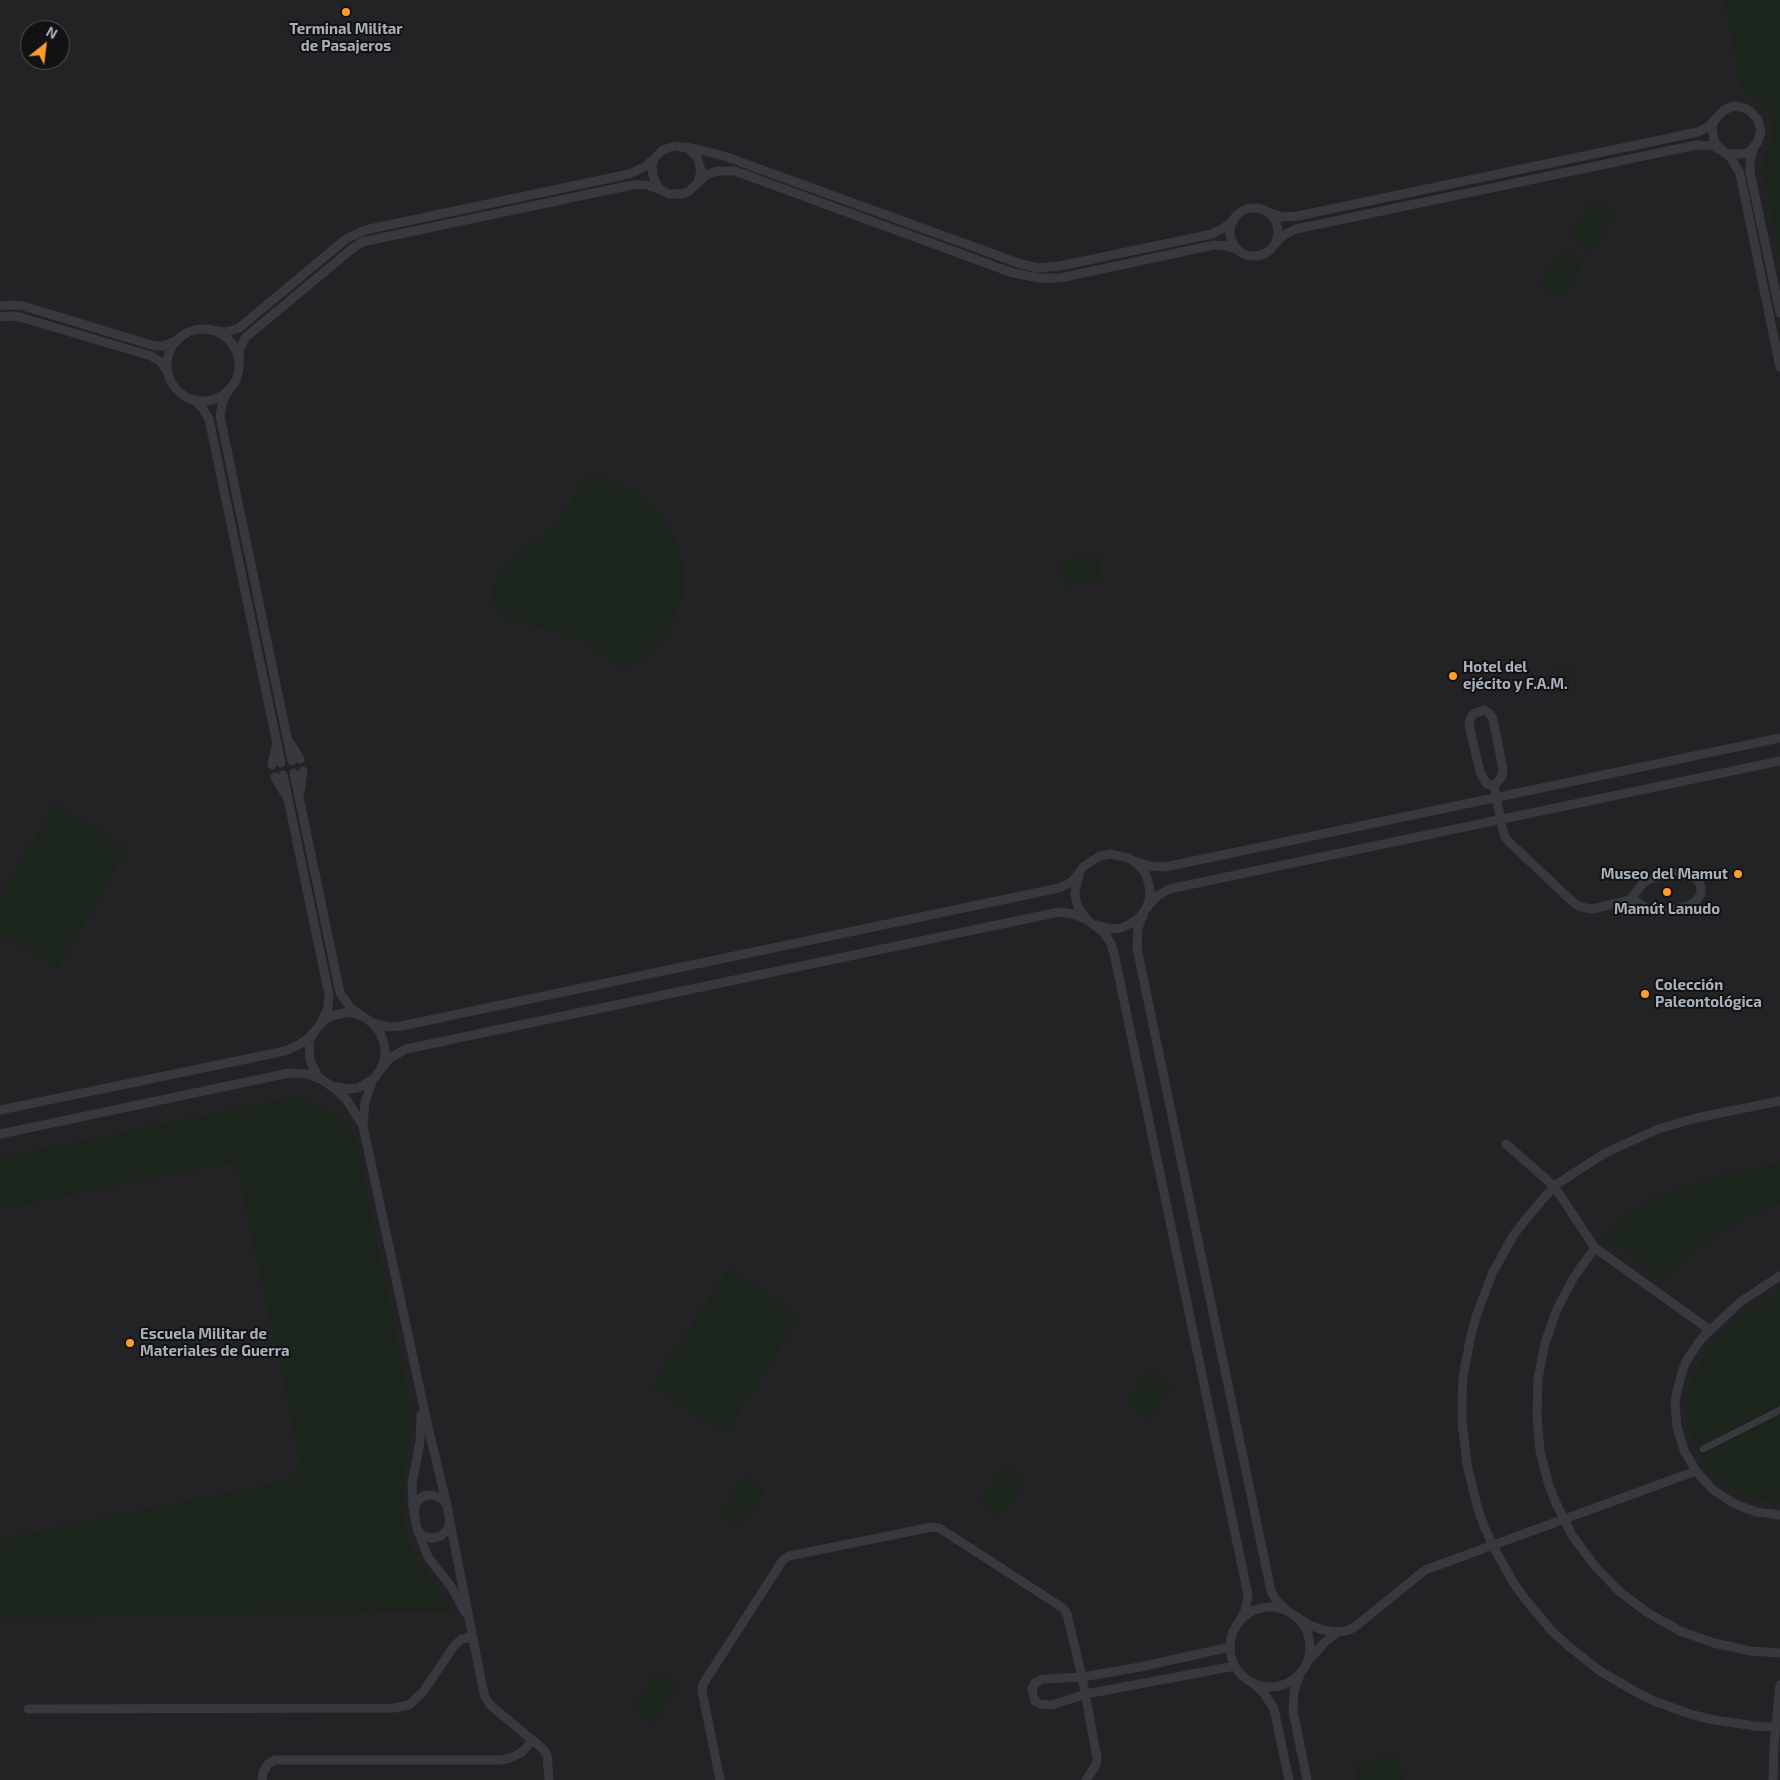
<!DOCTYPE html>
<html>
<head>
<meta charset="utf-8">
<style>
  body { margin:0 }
  #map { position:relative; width:1780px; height:1780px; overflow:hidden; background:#171719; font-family:"Exo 2",sans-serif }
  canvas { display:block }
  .north { position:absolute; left:20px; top:20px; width:50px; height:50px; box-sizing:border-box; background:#121214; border:1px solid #4e5156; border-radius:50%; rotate:29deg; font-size:14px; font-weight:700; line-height:20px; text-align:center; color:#a8b0ba }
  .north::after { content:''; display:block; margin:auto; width:18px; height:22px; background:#ff9d29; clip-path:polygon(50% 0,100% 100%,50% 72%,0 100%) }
</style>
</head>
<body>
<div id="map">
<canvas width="1780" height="1780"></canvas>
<div class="north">N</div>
</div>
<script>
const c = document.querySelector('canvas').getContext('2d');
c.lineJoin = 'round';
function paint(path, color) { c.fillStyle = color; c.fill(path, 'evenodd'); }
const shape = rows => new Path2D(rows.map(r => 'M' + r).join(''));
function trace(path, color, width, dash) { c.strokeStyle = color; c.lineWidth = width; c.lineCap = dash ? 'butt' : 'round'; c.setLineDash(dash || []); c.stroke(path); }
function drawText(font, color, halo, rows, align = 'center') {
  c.font = font + ' "Exo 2",sans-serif'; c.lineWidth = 4; c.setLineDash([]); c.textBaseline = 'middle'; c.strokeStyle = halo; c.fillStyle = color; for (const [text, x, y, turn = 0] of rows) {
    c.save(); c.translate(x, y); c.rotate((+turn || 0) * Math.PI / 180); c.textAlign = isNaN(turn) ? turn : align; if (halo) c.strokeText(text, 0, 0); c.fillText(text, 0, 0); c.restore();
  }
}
paint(shape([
  [0,0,1780,0,1780,1780,0,1780],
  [30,30,60,30,60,60,30,60]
]), '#232326');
paint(shape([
  [1724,0,1780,0,1780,255,1762,169,1765,155,1773,135,1774,120,1764,105,1741,88],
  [1594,200,1615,214,1590,252,1569,238],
  [1563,248,1584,262,1561,297,1540,283],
  [587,474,613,481,640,494,662,516,675,540,683,566,684,593,675,618,661,643,643,658,623,668,588,642,519,621,507,616,495,604,493,597,493,589,496,580,504,568,561,518],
  [1097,554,1102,579,1065,586,1060,562],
  [1562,663,1575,672,1559,696,1547,687],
  [55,804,128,848,58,968,0,934,0,895],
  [294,1097,302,1097,332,1112,342,1119,350,1128,356,1139,410,1405,410,1441,403,1477,402,1510,405,1531,416,1557,454,1611,0,1618,0,1539,294,1479,300,1459,236,1163,206,1167,0,1209,0,1158],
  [1780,1163,1780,1203,1738,1220,1695,1251,1664,1282,1602,1234,1654,1198,1713,1177],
  [729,1268,800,1315,726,1433,652,1386],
  [1780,1290,1780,1502,1762,1500,1741,1493,1723,1481,1714,1473,1707,1465,1696,1446,1689,1425,1687,1403,1691,1381,1701,1361,1713,1343,1745,1313],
  [1149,1370,1171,1386,1150,1419,1126,1404],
  [1004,1466,1025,1480,999,1517,980,1503],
  [744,1476,765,1491,739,1528,719,1514],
  [657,1672,678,1686,652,1723,632,1709],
  [1399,1755,1403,1780,1357,1780,1355,1764]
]), '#1c251c');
trace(shape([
  [1703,1449,1780,1410]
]), '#37393e', 7);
trace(shape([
  [688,147,724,156,1021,264,1038,268,1060,266,1212,234,1225,227,1234,219],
  [1754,147,1750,161,1750,172,1780,313],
  [698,183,706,175,717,171,735,171,1010,272,1038,278,1060,278,1214,245,1226,246,1238,250],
  '1230 232a24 24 0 1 1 48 0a24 24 0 1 1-48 0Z',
  [1268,212,1283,217,1298,216,1698,132,1708,127,1724,110,1734,106,1745,108,1750,111,1758,120,1761,131,1757,143,1749,152,1742,154,1729,154,1723,151,1714,141,1712,128,1714,121],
  [1276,242,1284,235,1296,229,1696,145,1713,146,1723,151,1731,158,1740,174,1780,367],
  [0,306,13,305,23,306,155,346,164,346,176,341],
  [0,317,10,316,20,317,151,356,161,362,167,371],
  '167 365a36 36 0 1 1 72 0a36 36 0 1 1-72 0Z',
  [210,330,226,332,239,328,346,239,365,230,629,174,646,166,663,150,675,146,687,148,697,157,701,170,698,183,688,192,682,194,669,194,663,191,658,187,653,176,652,165,654,159],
  [239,364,240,348,246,337,353,248,362,242,632,185,647,185,661,190],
  [228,391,223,401,220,416,292,761],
  [192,399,201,406,209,419,281,763],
  [290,743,300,759],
  [272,765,276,746],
  [294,773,340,993,350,1007,359,1014],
  [283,775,329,995,328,1008,322,1021],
  [275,777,286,796],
  [1494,786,1487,784,1480,772,1469,725,1470,720,1473,714,1484,710,1489,713,1493,719,1503,769,1502,776,1494,786,1503,831,1506,839,1575,904,1581,907,1592,909,1630,900,1637,902,1651,911,1660,912,1689,906,1697,900,1701,894,1701,887,1698,880,1692,874,1682,872,1652,878,1643,883,1630,900],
  [300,792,303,771],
  [1137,862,1151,866,1165,867,1780,738],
  [1079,874,1075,892,1076,901,1079,909,1086,918],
  [372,1023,389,1027,401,1026,1059,888,1073,881,1084,866,1100,856,1110,854,1129,858,1137,864,1144,871,1148,881,1150,891,1149,901,1145,910,1139,918,1130,924,1121,928,1111,929,1097,925],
  [380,1070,390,1058,406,1049,1059,912,1073,914,1086,919,1103,932,1110,942,1114,953,1248,1595,1245,1611,1240,1620],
  [373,1079,365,1102,363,1126,428,1427,447,1505],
  [333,1087,346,1099,362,1124],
  [1780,1101,1696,1118,1658,1129,1605,1153,1554,1186,1526,1219,1513,1236,1492,1274,1477,1314,1471,1335,1463,1377,1462,1399,1462,1421,1467,1464,1477,1506,1484,1526,1493,1546,1513,1582,1525,1599,1552,1631,1567,1645,1600,1671,1636,1692,1654,1701,1693,1715,1714,1720,1755,1726,1775,1727,1780,1725],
  [0,1110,285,1051,296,1046,306,1040,326,1019,335,1015,344,1013,354,1013,364,1017,372,1023,379,1031,383,1040,385,1050,384,1061,380,1070,374,1079,358,1088,349,1089,331,1086,318,1077,310,1060,309,1042,313,1034],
  [0,1134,289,1073,308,1074,320,1079],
  [1506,1144,1554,1186,1595,1248,1710,1330],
  [1595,1248,1574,1277,1557,1309,1545,1343,1538,1379,1537,1415,1540,1451,1549,1486,1556,1503,1572,1535,1594,1565,1619,1591,1648,1613,1680,1631,1714,1643,1750,1651,1780,1653],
  [1780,1276,1740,1302,1702,1338,1688,1358,1683,1369,1677,1391,1675,1403,1677,1427,1684,1450,1696,1471,1712,1489,1733,1503,1756,1512,1780,1515],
  [413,1508,412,1484,420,1442,421,1415],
  [450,1522,447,1530,441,1536,432,1538,423,1536,417,1529,414,1512,416,1503,423,1496,432,1495,441,1498,447,1505,450,1522,482,1684,484,1694,489,1704,543,1749,547,1755,549,1780],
  [418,1531,428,1557,452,1588,465,1612],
  '1230 1647a40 40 0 1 1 80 0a40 40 0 1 1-80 0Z',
  [1288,1611,1276,1600,1271,1591,1137,948,1138,928,1145,910,1156,897,1169,889,1780,761],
  [1297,1617,1309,1625,1323,1630,1339,1632,1349,1630,1356,1626,1425,1570,1696,1471],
  [1230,1647,1140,1667,1082,1677,1042,1679,1035,1683,1032,1689,1033,1695,1035,1701,1040,1704,1052,1705,1086,1694,1235,1666],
  [1310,1659,1325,1642,1338,1632],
  [1300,1675,1294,1691,1293,1711,1307,1780],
  [1256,1686,1264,1693,1274,1709,1289,1780],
  [28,1709,394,1708,409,1705,423,1692,454,1646,462,1639,472,1637],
  [262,1780,263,1772,268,1764,275,1760,501,1760,510,1758,521,1753,533,1740],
  [720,1780,702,1691,703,1684,783,1560,789,1556,932,1527,939,1528,947,1533,1063,1608,1067,1614,1082,1677,1097,1758,1096,1765,1086,1780],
  [1773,1780,1774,1745,1780,1685]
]), '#37393e', 9);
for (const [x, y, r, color] of [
  [346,12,5,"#ff9d29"],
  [1453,676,5,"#ff9d29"],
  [1738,874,5,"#ff9d29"],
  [1667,892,5,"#ff9d29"],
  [1645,994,5,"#ff9d29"],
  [130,1343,5,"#ff9d29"]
]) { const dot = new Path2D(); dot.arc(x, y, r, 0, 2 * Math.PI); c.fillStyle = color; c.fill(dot); trace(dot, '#121214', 2); }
drawText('bold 15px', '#a8b0ba', '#121214', [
  ["Terminal Militar",346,29,"center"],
  ["de Pasajeros",346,46,"center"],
  ["Hotel del",1463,667],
  ["ejécito y F.A.M.",1463,684],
  ["Museo del Mamut",1728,874,"right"],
  ["Mamút Lanudo",1667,909,"center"],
  ["Colección",1655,985],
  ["Paleontológica",1655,1002],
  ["Escuela Militar de",140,1334],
  ["Materiales de Guerra",140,1351]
], 'left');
</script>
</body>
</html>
